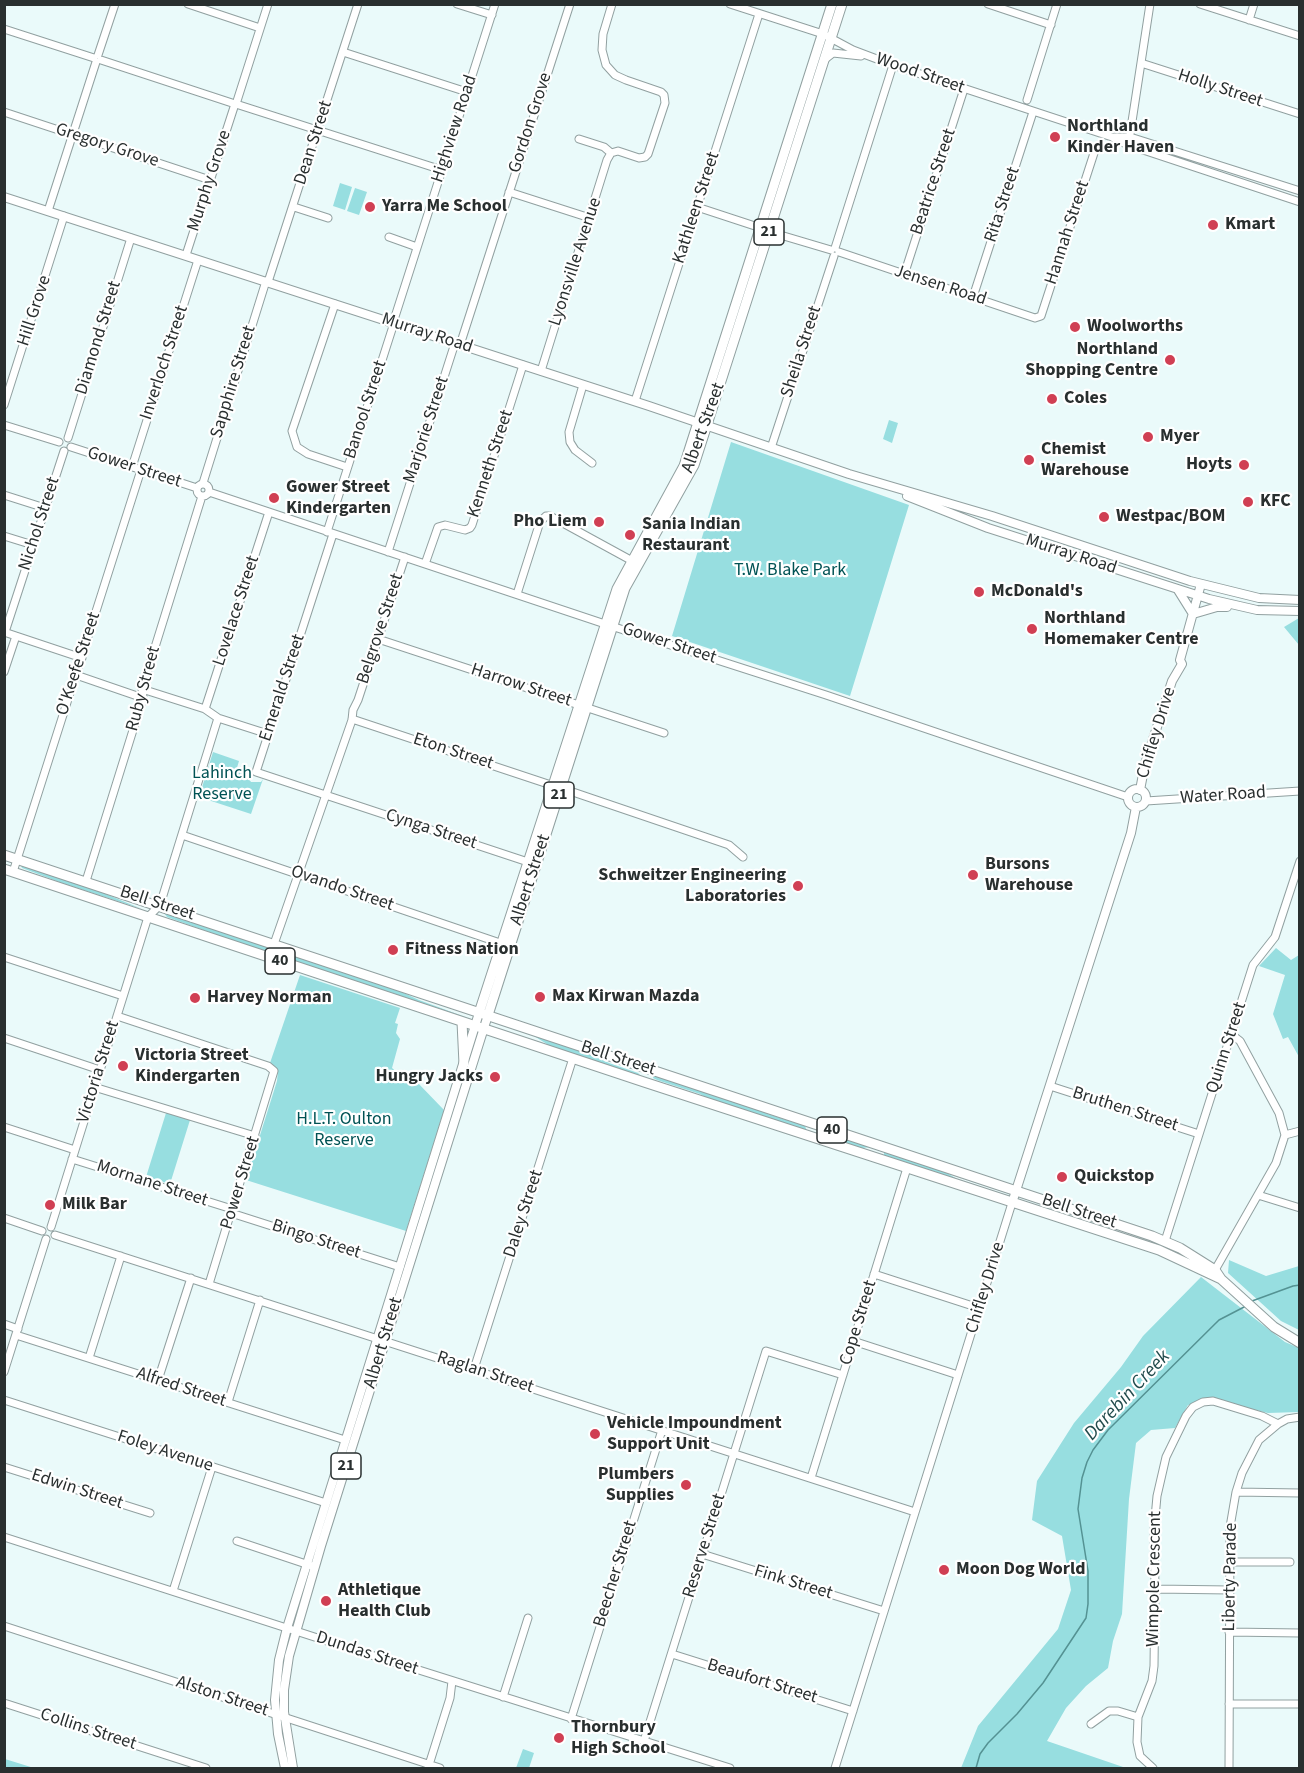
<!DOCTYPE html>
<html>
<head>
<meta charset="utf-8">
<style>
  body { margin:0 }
  #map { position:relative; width:1304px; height:1773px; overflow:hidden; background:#eafafa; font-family:"Source Sans 3",sans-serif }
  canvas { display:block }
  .frame { position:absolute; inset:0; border:6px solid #292f2f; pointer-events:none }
</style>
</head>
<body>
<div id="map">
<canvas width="1304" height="1773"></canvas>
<div class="frame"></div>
</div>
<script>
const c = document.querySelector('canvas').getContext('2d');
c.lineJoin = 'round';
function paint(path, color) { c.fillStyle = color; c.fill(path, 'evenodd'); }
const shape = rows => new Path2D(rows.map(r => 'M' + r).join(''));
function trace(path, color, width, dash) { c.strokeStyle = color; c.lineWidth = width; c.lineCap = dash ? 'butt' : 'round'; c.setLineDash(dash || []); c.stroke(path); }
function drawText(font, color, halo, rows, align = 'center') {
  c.font = font + ' "Source Sans 3",sans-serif'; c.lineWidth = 4.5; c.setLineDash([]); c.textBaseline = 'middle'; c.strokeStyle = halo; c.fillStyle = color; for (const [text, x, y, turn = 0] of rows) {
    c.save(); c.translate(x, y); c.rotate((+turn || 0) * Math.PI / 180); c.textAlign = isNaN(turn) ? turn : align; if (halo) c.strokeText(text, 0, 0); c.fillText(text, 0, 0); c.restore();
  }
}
paint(shape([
  [340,183,352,187,345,210,333,206],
  [355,188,367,192,359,215,347,211],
  [889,420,898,423,892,443,883,439],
  [731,442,909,505,850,696,672,636],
  [1299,618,1300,618,1299,645,1284,627],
  [213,752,239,761,236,771,246,774,251,782,261,782,263,779,251,814,199,797],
  [21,866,84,885,142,909,62,883,22,868],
  [168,912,391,987,419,1000,468,1018,223,937,167,917,164,913],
  [1276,948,1291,960,1299,955,1299,1057,1288,1037,1283,1039,1273,1014,1285,975,1259,966],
  [300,975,400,1008,395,1023,398,1024,396,1033,400,1039,392,1068,403,1077,417,1082,444,1110,406,1231,246,1180,277,1081,278,1071,270,1063],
  [493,1022,585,1051,609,1063,638,1073,641,1076,550,1046,534,1036],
  [654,1075,752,1107,768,1114,805,1126,807,1131,709,1099,700,1094,657,1080,653,1078],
  [166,1113,190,1120,170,1184,146,1177],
  [818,1129,871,1147,862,1148,842,1142,818,1133],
  [884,1152,942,1170,957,1179,1007,1196,935,1174,884,1155],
  [1229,1260,1266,1276,1299,1266,1299,1330,1281,1321,1228,1273],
  [1201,1277,1285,1342,1299,1348,1299,1412,1268,1413,1214,1400,1188,1405,1175,1428,1151,1430,1136,1443,1129,1499,1122,1614,1113,1641,1108,1668,1086,1686,1066,1708,1047,1741,1126,1768,961,1768,978,1726,1058,1629,1071,1590,1062,1536,1032,1520,1037,1481,1074,1423,1121,1367,1143,1336],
  [523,1749,534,1753,529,1768,516,1768],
  [5,1759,34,1768,5,1768]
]), '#97dee0');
trace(shape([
  [1252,1301,1293,1286,1300,1285],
  [976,1768,980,1754,988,1743,1017,1714,1043,1683,1086,1618,1088,1604,1088,1571,1078,1509,1082,1478,1087,1462,1093,1450,1108,1430,1219,1320,1246,1306]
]), '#549293', 1.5);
const minor = shape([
  [188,4,260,28],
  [457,4,492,15],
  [730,4,823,34,853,50,890,64,1112,137,1128,145,1300,202],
  [988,4,1051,25],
  [1200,4,1300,36],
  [1249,20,1254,4],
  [4,29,94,58],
  [343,52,467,92],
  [98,55,115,4],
  [101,60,232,103],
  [824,60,833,53,861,56],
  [1141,63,1300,114],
  [1027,100,1057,4],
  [237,101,268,4],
  [239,105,442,170],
  [4,112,210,180],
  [1114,137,1130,137,1300,191],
  [579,139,604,147,611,153,618,151,639,158,645,157,648,154,665,103,664,95,661,92,626,80,615,75,606,65,602,50,603,34,612,4],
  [1129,141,1150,4],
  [509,192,590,218],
  [294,207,328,218],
  [697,207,761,228],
  [48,211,96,62],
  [768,233,777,234,831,250],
  [389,237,417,247],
  [835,248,893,65],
  [839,252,1026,315,1035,318,1041,316,1095,150],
  [186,255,234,107],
  [904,275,964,89],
  [268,282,358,4],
  [973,297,1033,112],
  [335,304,292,431,297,447,308,454,347,467],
  [393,323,495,4],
  [460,345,570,4],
  [541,371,607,160,611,153],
  [583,385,569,432,570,442,575,450,592,463],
  [635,401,759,14],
  [4,405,64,216],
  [4,425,59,442],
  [68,438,131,238],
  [71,447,197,488],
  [771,448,834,256],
  [132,467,198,260],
  [203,483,266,281],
  '197 490a6 6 0 1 1 12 0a6 6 0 1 1-12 0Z',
  [209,492,605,624,826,695,1128,797],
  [4,495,45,508],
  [327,532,394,323],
  [333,534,256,772,531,863],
  [4,536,33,545],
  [388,552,455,343],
  [425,564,438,527,445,525,465,530,470,528,472,525,523,365],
  [517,594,540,522,546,516,550,516,636,563],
  [4,632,82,658],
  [5,632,64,451],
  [378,639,664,733],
  [4,672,16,636],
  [76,675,143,698],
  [142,689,205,709,218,718,268,734],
  [205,709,269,512],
  [352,719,554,786],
  [561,788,729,845,743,857],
  [1146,801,1300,791],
  [182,835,503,944],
  [13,872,141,470],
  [86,881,143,698,142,689,202,496],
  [274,944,352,720,353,710,358,700,405,557],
  [4,957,123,996],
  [117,1016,268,1066,274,1071,209,1284],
  [4,1038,100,1070],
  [1050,1086,1199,1134],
  [94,1087,255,1136],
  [4,1127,75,1150],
  [1285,1135,1300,1131],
  [72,1159,232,1209],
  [1258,1195,1300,1208],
  [231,1213,400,1267],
  [4,1218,42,1231],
  [51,1227,148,917,160,905,218,718],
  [55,1235,915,1512],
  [1165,1241,1253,965,1275,937,1300,861],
  [1215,1270,1276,1163,1285,1135,1279,1113,1240,1041,1231,1034],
  [874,1274,979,1308],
  [4,1324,18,1329],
  [16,1335,345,1440],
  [853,1341,958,1375],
  [89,1358,121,1256],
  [474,1369,573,1058],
  [4,1372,46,1239],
  [158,1380,191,1278],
  [4,1400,326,1503],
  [228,1402,260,1300],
  [4,1467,150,1513],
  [811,1478,907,1168],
  [1236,1492,1300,1493],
  [4,1537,330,1642,730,1768],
  [237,1541,312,1566],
  [702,1554,884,1611],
  [1230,1562,1290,1562],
  [1155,1589,1230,1590],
  [173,1591,212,1467],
  [4,1626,440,1768],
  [1229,1632,1300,1633],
  [672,1654,853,1711],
  [503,1697,528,1618],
  [4,1703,206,1768],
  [1229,1704,1300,1704],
  [571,1719,662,1430],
  [1091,1724,1109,1711,1118,1711,1138,1717],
  [644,1741,766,1351,843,1375],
  [428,1768,450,1698,452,1681],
  [835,1768,1012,1203],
  [1153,1768,1140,1756,1137,1742,1138,1717,1152,1681,1154,1666,1155,1589,1154,1529,1157,1496,1166,1457,1186,1416,1193,1407,1203,1402,1213,1401,1262,1416,1278,1424],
  [1229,1768,1230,1527,1236,1492,1242,1473,1259,1440,1278,1424,1287,1419,1300,1417]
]);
const major = shape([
  [4,197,649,406,849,474,992,516,1190,581,1259,598,1300,600],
  [907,496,988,528,1209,599,1257,610,1300,611],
  [1178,590,1193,614],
  [1193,614,1217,607,1227,607],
  '1128 798a9 9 0 1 1 18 0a9 9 0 1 1-18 0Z',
  [1140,790,1145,764,1172,681,1182,664,1180,660,1201,584],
  [1012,1203,1131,833,1136,807],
  [285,1768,278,1734,275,1700,279,1660,287,1628,479,1013],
  [293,1768,284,1712,284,1690,289,1656,321,1546,488,1015]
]);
const highway = shape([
  [4,855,1152,1236,1180,1248,1215,1270,1221,1279,1274,1327,1300,1343],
  [4,869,644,1082,1159,1250,1221,1279],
  [479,1013,617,589,684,466,832,4],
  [488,1015,625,588,694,465,842,4],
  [462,1022,464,1064]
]);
trace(minor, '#91a0a0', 9);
trace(major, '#91a0a0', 10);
trace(highway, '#91a0a0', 11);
trace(minor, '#fff', 7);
trace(major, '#fff', 8);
trace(highway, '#fff', 9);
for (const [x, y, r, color] of [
  [1055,137,6,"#d03f53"],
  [370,207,6,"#d03f53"],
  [1213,225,6,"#d03f53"],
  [1075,327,6,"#d03f53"],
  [1170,360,6,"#d03f53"],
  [1052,399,6,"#d03f53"],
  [1148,437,6,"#d03f53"],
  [1029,460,6,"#d03f53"],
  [1244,465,6,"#d03f53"],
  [274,498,6,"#d03f53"],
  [1248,502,6,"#d03f53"],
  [1104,517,6,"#d03f53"],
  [599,522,6,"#d03f53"],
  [630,535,6,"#d03f53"],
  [979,592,6,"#d03f53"],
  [1032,629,6,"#d03f53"],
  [973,875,6,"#d03f53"],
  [798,886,6,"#d03f53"],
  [393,950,6,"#d03f53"],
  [540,997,6,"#d03f53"],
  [195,998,6,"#d03f53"],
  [123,1066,6,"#d03f53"],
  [495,1077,6,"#d03f53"],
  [1062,1177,6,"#d03f53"],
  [50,1205,6,"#d03f53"],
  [595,1434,6,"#d03f53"],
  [686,1485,6,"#d03f53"],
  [944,1570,6,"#d03f53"],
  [326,1601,6,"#d03f53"],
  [559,1738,6,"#d03f53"]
]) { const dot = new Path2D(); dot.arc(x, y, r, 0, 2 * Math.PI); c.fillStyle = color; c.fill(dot); trace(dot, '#fff', 2); }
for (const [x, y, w] of [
  [769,232,30],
  [559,795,30],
  [280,961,30],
  [832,1130,30],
  [346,1466,30]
]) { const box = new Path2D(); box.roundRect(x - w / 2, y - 13, w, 26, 4.5); c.fillStyle = '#fff'; c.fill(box); trace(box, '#292f2f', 1.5); }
drawText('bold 16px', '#292f2f', null, [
  ["21",769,232],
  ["21",559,795],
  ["40",280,961],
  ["40",832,1130],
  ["21",346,1466]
]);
drawText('18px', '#292f2f', '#fff', [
  ["Wood Street",920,74,19],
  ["Holly Street",1220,89,18],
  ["Gordon Grove",531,123,-72],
  ["Highview Road",455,129,-72],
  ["Dean Street",314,143,-72],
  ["Gregory Grove",107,146,18],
  ["Murphy Grove",210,181,-72],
  ["Beatrice Street",934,182,-72],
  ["Rita Street",1003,205,-72],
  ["Kathleen Street",697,208,-72],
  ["Hannah Street",1068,233,-72],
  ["Lyonsville Avenue",576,262,-72],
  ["Jensen Road",940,286,18],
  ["Hill Grove",35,311,-72],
  ["Murray Road",427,334,18],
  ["Diamond Street",99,338,-73],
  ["Sheila Street",802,352,-72],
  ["Inverloch Street",165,363,-72],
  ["Sapphire Street",234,382,-73],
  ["Banool Street",366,410,-72],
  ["Albert Street",704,428,-70],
  ["Marjorie Street",427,430,-72],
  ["Kenneth Street",491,464,-72],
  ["Gower Street",134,468,18],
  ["Nichol Street",40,524,-72],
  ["Murray Road",1071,555,18],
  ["Lovelace Street",237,611,-72],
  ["Belgrove Street",381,629,-72],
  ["Gower Street",669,644,18],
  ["O'Keefe Street",79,664,-72],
  ["Harrow Street",521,686,18],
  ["Emerald Street",283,688,-72],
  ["Ruby Street",144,689,-75],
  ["Chifley Drive",1157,733,-73],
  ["Eton Street",453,752,18],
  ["Water Road",1223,796,-4],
  ["Cynga Street",431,830,18],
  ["Albert Street",531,880,-72],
  ["Ovando Street",342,889,19],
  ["Bell Street",157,904,18],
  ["Quinn Street",1227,1048,-72],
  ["Bell Street",618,1059,18],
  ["Victoria Street",99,1072,-73],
  ["Bruthen Street",1125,1110,18],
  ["Power Street",241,1183,-73],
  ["Mornane Street",152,1184,18],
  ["Bell Street",1079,1212,18],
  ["Daley Street",524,1214,-72],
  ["Bingo Street",316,1240,18],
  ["Chifley Drive",986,1288,-73],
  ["Cope Street",859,1323,-73],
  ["Albert Street",384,1343,-73],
  ["Raglan Street",485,1373,18],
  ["Alfred Street",181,1388,18],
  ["Foley Avenue",165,1452,18],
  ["Edwin Street",77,1490,18],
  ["Reserve Street",705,1546,-73],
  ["Beecher Street",616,1574,-73],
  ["Liberty Parade",1231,1577,-89],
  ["Wimpole Crescent",1155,1579,-89],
  ["Fink Street",793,1583,17],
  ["Dundas Street",367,1654,18],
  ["Beaufort Street",762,1682,17],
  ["Alston Street",222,1697,18],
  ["Collins Street",88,1730,18]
]);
drawText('bold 18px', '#292f2f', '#fff', [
  ["Northland",1067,127],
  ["Kinder Haven",1067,148],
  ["Yarra Me School",382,207],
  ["Kmart",1225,225],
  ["Woolworths",1087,327],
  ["Northland",1158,350,"right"],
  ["Shopping Centre",1158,371,"right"],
  ["Coles",1064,399],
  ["Myer",1160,437],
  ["Chemist",1041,450],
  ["Warehouse",1041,471],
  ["Hoyts",1232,465,"right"],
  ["Gower Street",286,488],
  ["Kindergarten",286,509],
  ["KFC",1260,502],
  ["Westpac/BOM",1116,517],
  ["Pho Liem",587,522,"right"],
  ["Sania Indian",642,525],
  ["Restaurant",642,546],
  ["McDonald's",991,592],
  ["Northland",1044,619],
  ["Homemaker Centre",1044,640],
  ["Bursons",985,865],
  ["Warehouse",985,886],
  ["Schweitzer Engineering",786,876,"right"],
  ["Laboratories",786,897,"right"],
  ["Fitness Nation",405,950],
  ["Max Kirwan Mazda",552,997],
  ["Harvey Norman",207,998],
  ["Victoria Street",135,1056],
  ["Kindergarten",135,1077],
  ["Hungry Jacks",483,1077,"right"],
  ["Quickstop",1074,1177],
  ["Milk Bar",62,1205],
  ["Vehicle Impoundment",607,1424],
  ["Support Unit",607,1445],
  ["Plumbers",674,1475,"right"],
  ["Supplies",674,1496,"right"],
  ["Moon Dog World",956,1570],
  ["Athletique",338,1591],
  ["Health Club",338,1612],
  ["Thornbury",571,1728],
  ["High School",571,1749]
], 'left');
drawText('18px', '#005254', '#fff', [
  ["T.W. Blake Park",790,571],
  ["Lahinch",222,774],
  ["Reserve",222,795],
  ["H.L.T. Oulton",344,1120],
  ["Reserve",344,1141]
]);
drawText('italic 20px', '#234c4d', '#fff', [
  ["Darebin Creek",1128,1396,-47]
]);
</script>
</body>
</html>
